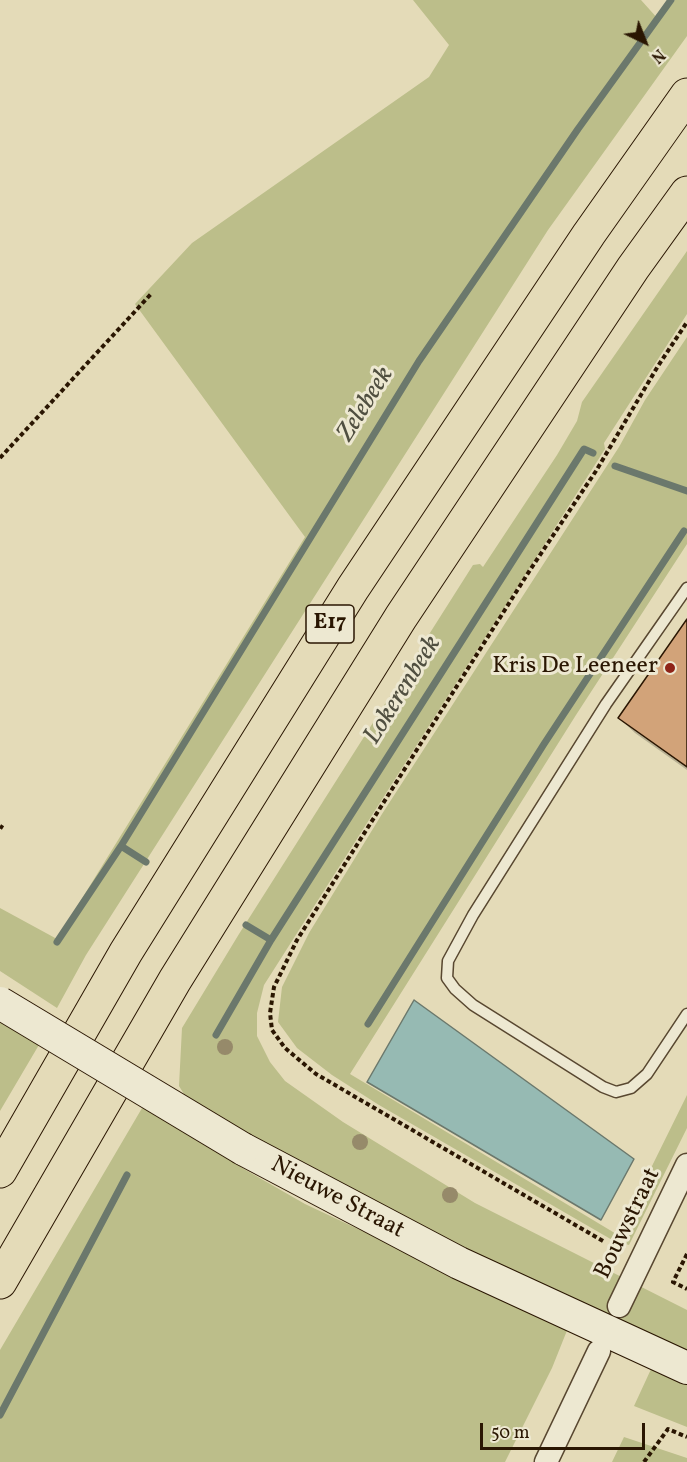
<!DOCTYPE html>
<html>
<head>
<meta charset="utf-8">
<style>
  body { margin:0 }
  #map { position:relative; width:687px; height:1462px; overflow:hidden; background:#e4dbb8; font-family:Vollkorn,serif }
  canvas { display:block }
  .north { position:absolute; left:615px; top:12px; width:60px; height:60px; -webkit-text-stroke:4px #ede8d1; paint-order:stroke; rotate:137deg; font-size:16px; font-weight:700; line-height:24px; text-align:center; color:#2a1602 }
  .north::after { content:''; display:block; margin:auto; width:21px; height:27px; background:#2a1602; clip-path:polygon(50% 0,100% 100%,50% 72%,0 100%) }
  .scale { position:absolute; left:480px; top:1423px; width:165px; height:27px; box-sizing:border-box; border:3px solid #2a1602; border-top:0; padding-left:8px; font-size:18px; line-height:21px; white-space:nowrap; color:#2a1602; -webkit-text-stroke:4px #ede8d1; paint-order:stroke }
</style>
</head>
<body>
<div id="map">
<canvas width="687" height="1462"></canvas>
<div class="north">N</div>
<div class="scale">50 m</div>
</div>
<script>
const c = document.querySelector('canvas').getContext('2d');
c.lineJoin = 'round';
function paint(path, color) { c.fillStyle = color; c.fill(path, 'evenodd'); }
const shape = rows => new Path2D(rows.map(r => 'M' + r).join(''));
function trace(path, color, width, dash) { c.strokeStyle = color; c.lineWidth = width; c.lineCap = dash ? 'butt' : 'round'; c.setLineDash(dash || []); c.stroke(path); }
function drawText(font, color, halo, rows, align = 'center') {
  c.font = font + ' Vollkorn,serif'; c.lineWidth = 6; c.setLineDash([]); c.textBaseline = 'middle'; c.strokeStyle = halo; c.fillStyle = color; for (const [text, x, y, turn = 0] of rows) {
    c.save(); c.translate(x, y); c.rotate((+turn || 0) * Math.PI / 180); c.textAlign = isNaN(turn) ? turn : align; if (halo) c.strokeText(text, 0, 0); c.fillText(text, 0, 0); c.restore();
  }
}
paint(shape([
  [413,0,641,0,659,20,675,0,687,0,687,36,548,230,86,955,57,1008,0,971,0,908,57,939,305,537,135,304,192,243,429,77,449,45],
  [687,251,687,314,604,443,605,449,264,985,257,1013,257,1036,270,1062,285,1081,343,1122,475,1203,687,1310,687,1354,409,1227,187,1099,179,1086,182,1028,239,934,473,565,480,564,483,567,557,455,577,421,582,402],
  [687,337,687,544,576,715,350,1074,618,1235,687,1095,687,1128,629,1245,614,1241,379,1105,332,1075,297,1048,278,1022,282,987,309,933,382,814,619,447,645,400],
  [0,1013,43,1038,0,1111],
  [145,1103,244,1169,305,1204,568,1328,552,1368,505,1462,0,1462,0,1350],
  [652,1367,687,1383,687,1427,634,1406],
  [624,1437,687,1458,687,1462,612,1462]
]), '#bcbe8a');
const water = shape([
  [414,1000,634,1159,601,1220,367,1082,414,1000]
]);
paint(water, '#96bab3');
trace(water, '#6b786c', 1.5);
paint(shape([
  [687,622,687,770,635,733,619,718]
]), '#0003');
trace(shape([
  [615,466,687,491],
  [121,846,146,862],
  [246,925,271,940,584,449,593,453],
  [57,942,121,846,419,361,578,129,671,0],
  [368,1024,544,744,684,531],
  [216,1035,271,940],
  [0,1415,127,1175]
]), '#6b786c', 7);
const building = shape([
  [687,619,687,767,618,718,687,619]
]);
paint(building, '#d2a379');
trace(building, '#2a1602', 1.5);
const lane = shape([
  [687,588,606,704,473,915,448,961,447,978,455,989,473,1005,603,1087,616,1092,631,1088,647,1074,687,1014]
]);
const street = shape([
  [619,1306,687,1165],
  [546,1462,599,1351]
]);
const secondary = shape([
  [243,1149,459,1263,687,1368]
]);
const highway = shape([
  [0,1171,126,952,353,588,589,234,687,95],
  [0,1282,175,980,401,617,633,268,687,193]
]);
trace(lane, '#584730', 13);
trace(street, '#584730', 25);
trace(secondary, '#2a1602', 34);
trace(highway, '#2a1602', 35);
trace(shape([
  [0,458,151,294],
  [0,826,3,828],
  [603,1241,316,1074,285,1048,272,1030,270,1013,274,987,297,940,530,570,596,471,658,366,687,322],
  [687,1254,673,1282,687,1289],
  [644,1462,668,1429,687,1437]
]), '#2a1602', 4, [4.5, 3]);
trace(lane, '#ede8d1', 10);
trace(street, '#ede8d1', 22);
trace(secondary, '#ede8d1', 32);
trace(highway, '#e4dbb8', 33);
const secondaryBridge = shape([
  [0,1003,243,1149]
]);
trace(secondaryBridge, '#2a1602', 34, []);
trace(secondaryBridge, '#ede8d1', 32);
c.fillStyle = '#968a6a';
for (const [x, y] of [
  [225,1047],
  [360,1142],
  [450,1195]
]) { c.beginPath(); c.arc(x, y, 8, 0, 2 * Math.PI); c.fill(); }
for (const [x, y, r, color] of [
  [670,668,6,"#8f2418"]
]) { const dot = new Path2D(); dot.arc(x, y, r, 0, 2 * Math.PI); c.fillStyle = color; c.fill(dot); trace(dot, '#ede8d1', 2); }
for (const [x, y, w] of [
  [330,624,48]
]) { const box = new Path2D(); box.roundRect(x - w / 2, y - 19, w, 38, 4.5); c.fillStyle = '#ede8d1'; c.fill(box); trace(box, '#2a1602', 1.5); }
drawText('bold 22px', '#2a1602', null, [
  ["E17",330,624]
]);
drawText('24px', '#2a1602', '#ede8d1', [
  ["Kris De Leeneer",658,668]
], 'right');
drawText('24px', '#2a1602', '#ede8d1', [
  ["Nieuwe Straat",337,1199,28],
  ["Bouwstraat",629,1224,-64]
]);
drawText('italic 26px', '#504f40', '#ede8d1', [
  ["Zelebeek",367,405,-58],
  ["Lokerenbeek",404,691,-58]
]);
</script>
</body>
</html>
